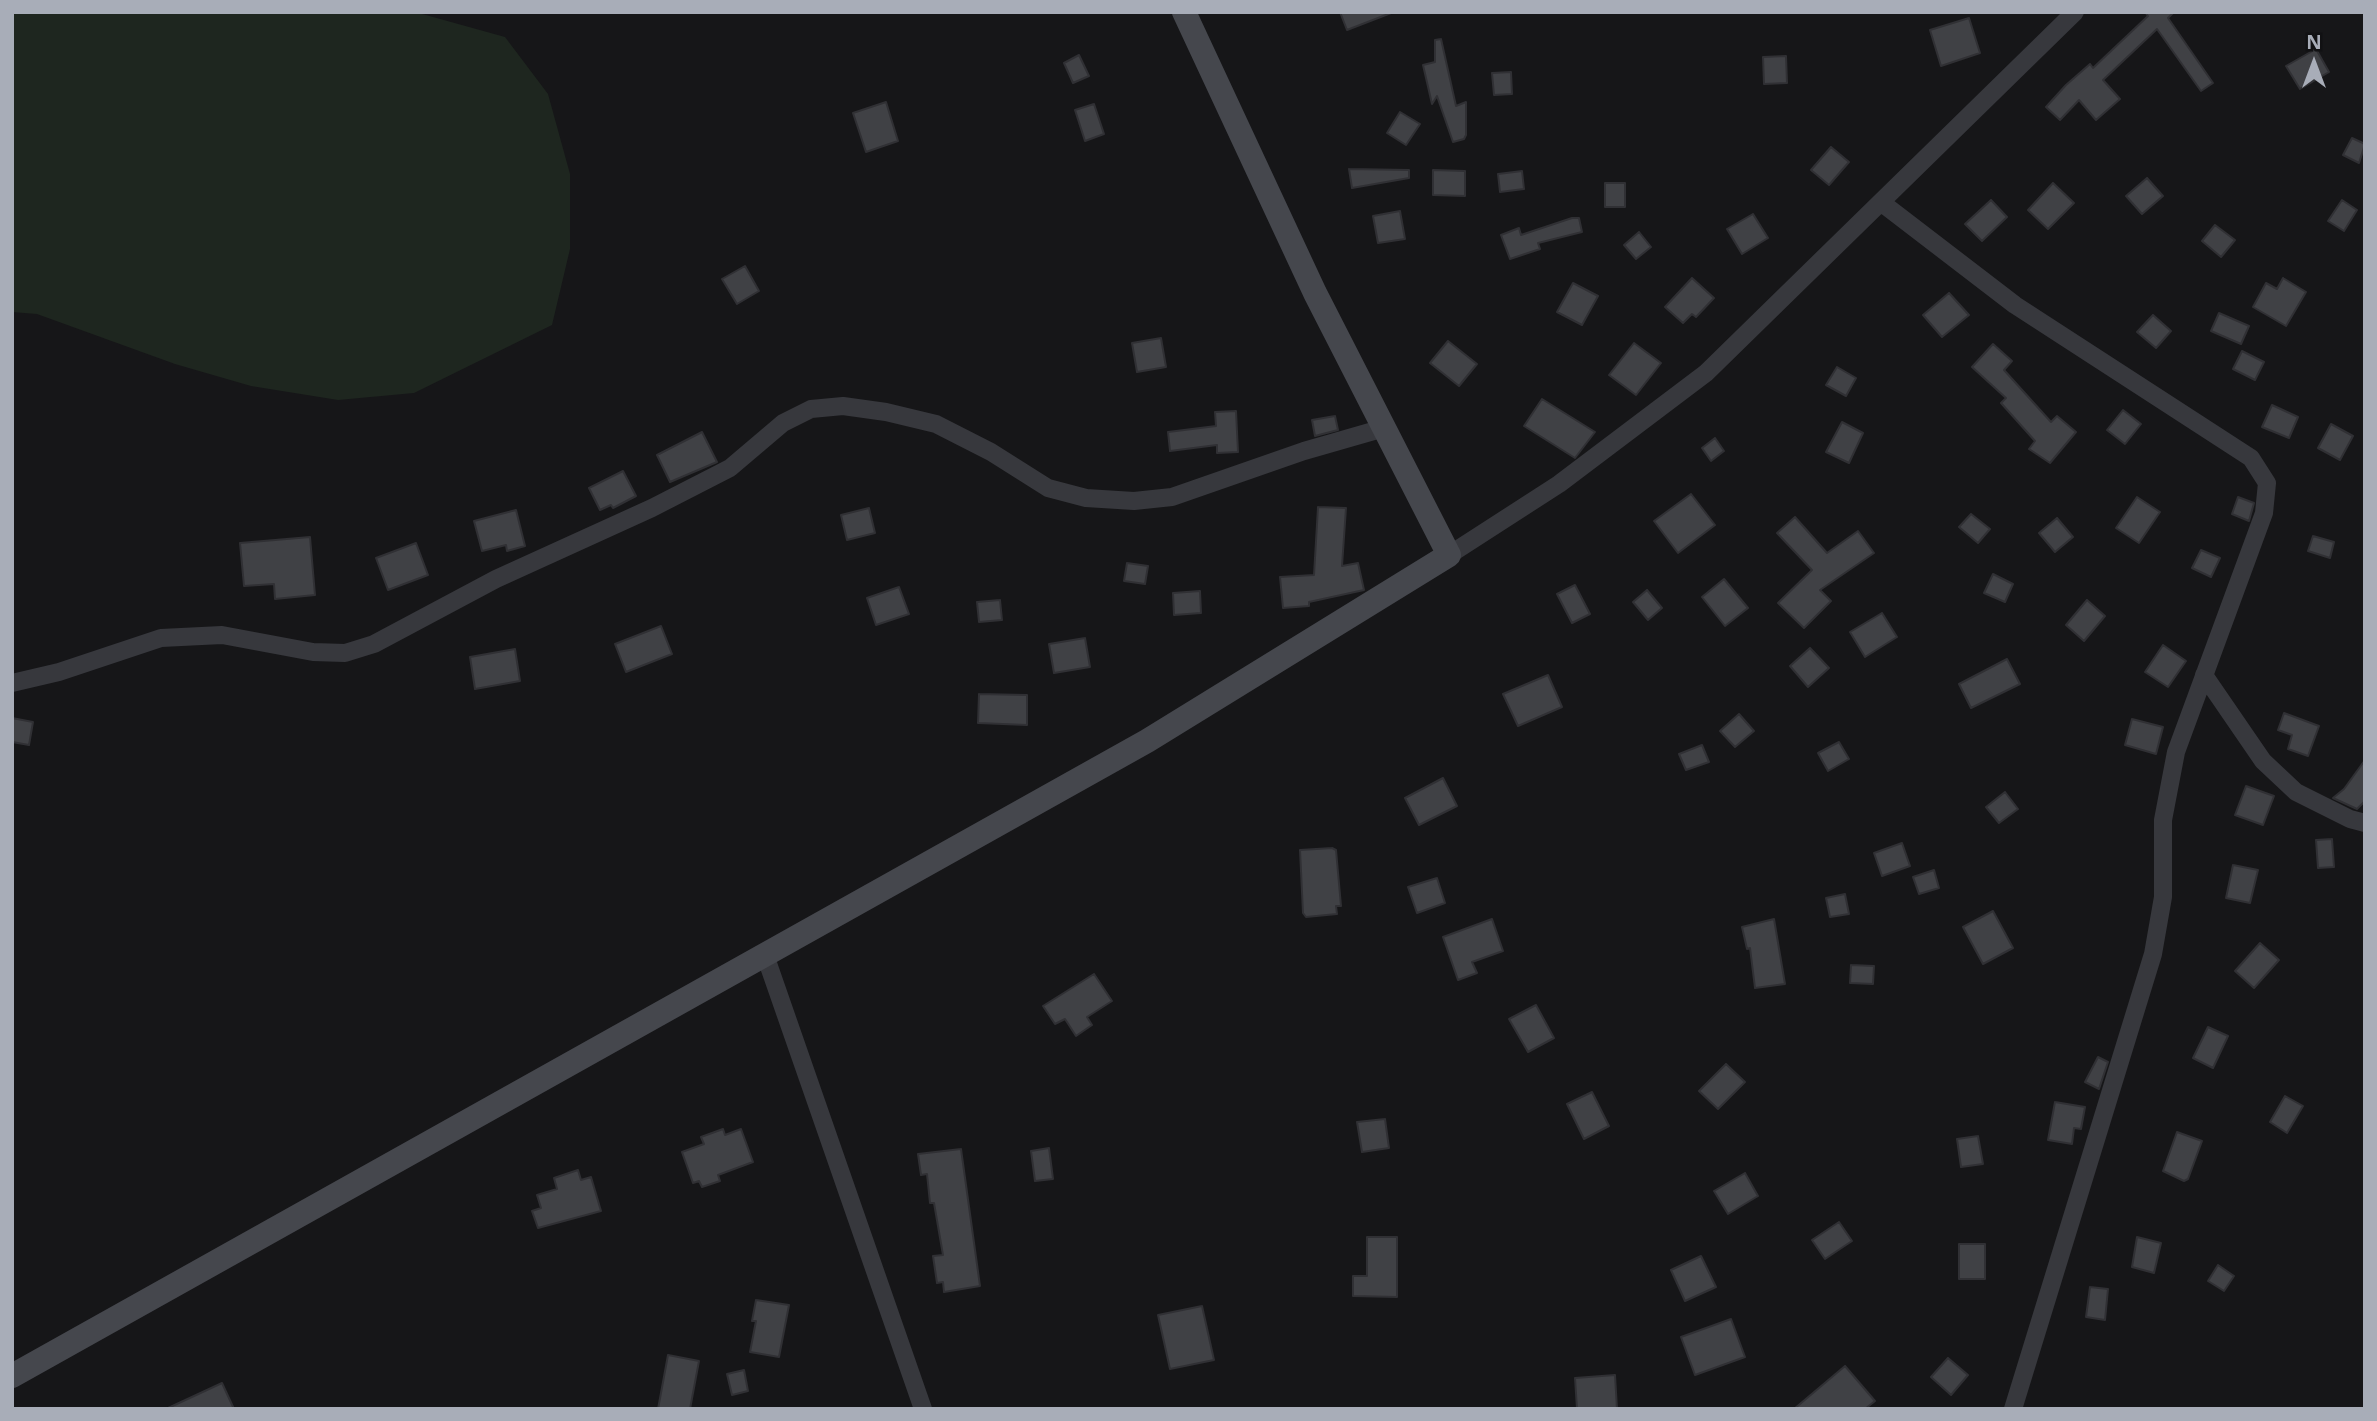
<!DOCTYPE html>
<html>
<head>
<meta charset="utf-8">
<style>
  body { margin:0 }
  #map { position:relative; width:2377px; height:1421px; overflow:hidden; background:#161618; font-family:"Noto Sans",sans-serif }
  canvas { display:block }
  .frame { position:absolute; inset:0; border:14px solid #a8adb8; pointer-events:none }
  .north { position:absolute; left:2279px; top:28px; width:70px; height:70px; -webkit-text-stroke:5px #111113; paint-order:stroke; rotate:0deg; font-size:19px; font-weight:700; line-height:28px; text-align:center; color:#a8adb8 }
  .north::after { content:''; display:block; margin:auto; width:24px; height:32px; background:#a8adb8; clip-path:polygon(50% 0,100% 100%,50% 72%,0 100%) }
</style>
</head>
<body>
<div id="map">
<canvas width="2377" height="1421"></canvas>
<div class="frame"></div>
<div class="north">N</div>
</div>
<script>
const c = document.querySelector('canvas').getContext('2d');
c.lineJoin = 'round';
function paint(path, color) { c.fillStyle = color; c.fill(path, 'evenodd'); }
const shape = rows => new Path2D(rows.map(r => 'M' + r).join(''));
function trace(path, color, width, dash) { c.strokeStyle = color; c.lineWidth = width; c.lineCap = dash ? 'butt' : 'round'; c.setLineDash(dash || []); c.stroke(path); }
paint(shape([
  [12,12,415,12,505,37,548,94,570,174,570,249,552,325,414,393,338,400,251,386,175,364,37,314,12,312]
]), '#1e261f');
const building = shape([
  [1340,12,1390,12,1391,13,1347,30,1340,12],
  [2145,12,2174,12,2168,18,2213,83,2201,91,2157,29,2103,80,2120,99,2096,120,2079,100,2060,120,2046,107,2066,85,2090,64,2093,68,2148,16,2145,12],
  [1969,18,1980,53,1941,66,1930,30,1969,18],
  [1441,39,1456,106,1466,102,1466,135,1464,139,1453,142,1437,96,1432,104,1423,65,1435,62,1435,40,1441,39],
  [2316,49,2329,72,2300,89,2286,66,2316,49],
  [1079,55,1089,76,1073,83,1064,63,1079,55],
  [1786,56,1787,83,1764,84,1763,57,1786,56],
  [1511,72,1512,94,1494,95,1492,73,1511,72],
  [886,102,898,141,866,152,853,113,886,102],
  [1094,104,1104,134,1085,141,1075,110,1094,104],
  [1400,112,1420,124,1406,145,1387,133,1400,112],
  [2352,138,2365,144,2359,163,2343,155,2352,138],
  [1831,147,1849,162,1829,185,1811,170,1831,147],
  [1349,169,1409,170,1409,178,1352,188,1349,169],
  [1433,170,1465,171,1465,196,1433,195,1433,170],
  [1522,171,1524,189,1500,192,1498,174,1522,171],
  [2147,178,2163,196,2142,214,2126,196,2147,178],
  [1605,183,1625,183,1625,207,1605,207,1605,183],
  [2053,183,2074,203,2048,229,2028,210,2053,183],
  [1991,200,2007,217,1982,241,1965,224,1991,200],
  [2342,200,2357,210,2344,231,2328,221,2342,200],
  [1400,211,1405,239,1378,243,1373,216,1400,211],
  [1753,214,1768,238,1742,254,1727,229,1753,214],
  [1572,218,1579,218,1582,232,1538,243,1540,249,1510,259,1501,235,1519,228,1521,235,1572,218],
  [2215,225,2235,240,2221,257,2202,241,2215,225],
  [1639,232,1651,247,1636,259,1624,245,1639,232],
  [745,266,759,291,737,304,722,279,745,266],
  [1692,278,1714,298,1696,317,1692,314,1683,323,1665,307,1692,278],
  [2283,278,2306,292,2286,326,2253,307,2266,283,2277,289,2283,278],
  [1573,283,1598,296,1582,325,1557,312,1573,283],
  [1949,293,1969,315,1942,337,1923,315,1949,293],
  [2219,313,2249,326,2241,344,2211,331,2219,313],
  [2153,315,2171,331,2156,348,2137,332,2153,315],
  [1161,338,1166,367,1137,372,1132,343,1161,338],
  [1448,341,1477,364,1459,386,1430,363,1448,341],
  [1634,343,1661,363,1636,395,1609,375,1634,343],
  [1993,344,2012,361,2004,370,2051,422,2057,416,2076,432,2050,463,2029,449,2035,441,2001,403,2006,398,1972,367,1993,344],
  [2242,351,2264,362,2255,380,2233,369,2242,351],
  [1837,367,1856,378,1846,396,1826,385,1837,367],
  [1542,399,1595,432,1575,458,1524,426,1542,399],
  [2272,405,2298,417,2289,438,2262,427,2272,405],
  [2123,410,2141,424,2125,444,2107,430,2123,410],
  [1236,411,1238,452,1217,453,1217,445,1170,451,1168,432,1216,426,1215,412,1236,411],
  [1335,416,1338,430,1315,436,1312,420,1335,416],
  [1842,422,1863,433,1849,463,1826,452,1842,422],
  [2331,424,2353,436,2340,460,2318,448,2331,424],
  [702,432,717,462,670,482,657,455,702,432],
  [1715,438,1724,451,1711,461,1702,448,1715,438],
  [623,471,636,496,613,508,611,505,600,510,589,488,623,471],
  [1691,494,1715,525,1678,553,1654,521,1691,494],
  [2137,497,2160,512,2139,543,2116,528,2137,497],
  [2238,497,2254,503,2249,521,2232,514,2238,497],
  [1318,507,1346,508,1342,566,1358,563,1364,590,1309,602,1309,606,1283,608,1280,577,1314,575,1318,507],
  [869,508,875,533,847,540,841,515,869,508],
  [516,510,525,546,507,551,506,545,482,551,474,521,516,510],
  [1971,514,1990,529,1978,543,1959,527,1971,514],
  [1795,517,1827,553,1858,531,1874,553,1820,590,1831,601,1804,628,1778,603,1812,570,1777,533,1795,517],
  [2057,518,2073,537,2055,552,2039,533,2057,518],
  [2313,536,2334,542,2330,558,2308,551,2313,536],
  [310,537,315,595,275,599,274,584,244,586,240,543,310,537],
  [416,543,428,575,388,590,376,558,416,543],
  [2201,550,2220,558,2211,577,2192,568,2201,550],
  [1127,563,1148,566,1145,584,1124,581,1127,563],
  [1993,574,2013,584,2005,602,1984,593,1993,574],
  [1724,579,1748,608,1725,626,1702,597,1724,579],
  [1575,585,1590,614,1572,623,1557,594,1575,585],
  [899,587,909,614,876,625,867,598,899,587],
  [1647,590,1662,608,1648,620,1633,602,1647,590],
  [1200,591,1201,613,1174,615,1173,593,1200,591],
  [1000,600,1002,620,979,622,977,602,1000,600],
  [2087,600,2105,616,2084,641,2066,625,2087,600],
  [1882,613,1897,637,1865,657,1850,632,1882,613],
  [661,626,672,654,626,672,615,644,661,626],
  [1085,638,1090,667,1054,673,1049,644,1085,638],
  [2163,645,2186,661,2168,687,2145,672,2163,645],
  [1810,648,1829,668,1808,687,1790,666,1810,648],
  [515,649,520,681,475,689,470,657,515,649],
  [2007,659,2020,684,1971,708,1959,684,2007,659],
  [1548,675,1562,707,1518,726,1503,694,1548,675],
  [979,694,1027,695,1027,725,978,723,979,694],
  [2284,713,2319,726,2308,756,2288,749,2292,735,2278,730,2284,713],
  [1739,714,1754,731,1735,747,1720,731,1739,714],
  [12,718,33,722,29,745,12,742,12,718],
  [2132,719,2163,727,2156,754,2125,745,2132,719],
  [1839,742,1849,759,1828,771,1818,753,1839,742],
  [1702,745,1709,762,1686,770,1679,754,1702,745],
  [2365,760,2365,801,2357,809,2333,798,2344,789,2365,760],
  [1443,778,1457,806,1419,825,1405,798,1443,778],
  [2246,786,2274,796,2263,825,2235,815,2246,786],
  [2005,792,2018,809,1999,823,1986,807,2005,792],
  [2332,839,2334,867,2318,868,2316,840,2332,839],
  [1902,843,1910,866,1882,876,1874,853,1902,843],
  [1332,848,1336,850,1341,906,1336,906,1337,914,1306,917,1303,913,1300,850,1332,848],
  [2233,865,2258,870,2250,903,2226,898,2233,865],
  [1934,870,1939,888,1919,894,1913,877,1934,870],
  [1437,878,1445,903,1417,913,1408,887,1437,878],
  [1845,894,1849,914,1830,917,1826,898,1845,894],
  [1993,911,2013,948,1983,964,1963,927,1993,911],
  [1492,919,1503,951,1472,962,1477,973,1458,980,1443,937,1492,919],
  [1774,919,1785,984,1755,988,1750,948,1747,949,1742,927,1774,919],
  [2260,943,2279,960,2254,988,2235,971,2260,943],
  [1851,965,1874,966,1873,984,1850,983,1851,965],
  [1094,974,1112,1001,1087,1017,1092,1025,1076,1036,1065,1019,1055,1024,1043,1006,1094,974],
  [1536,1005,1554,1038,1528,1052,1509,1019,1536,1005],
  [2208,1027,2228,1036,2213,1068,2193,1058,2208,1027],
  [2098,1057,2108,1062,2099,1089,2085,1082,2098,1057],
  [1726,1064,1745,1082,1718,1109,1699,1091,1726,1064],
  [1592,1092,1609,1126,1584,1139,1567,1104,1592,1092],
  [2285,1096,2303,1106,2287,1133,2270,1122,2285,1096],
  [2055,1102,2085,1107,2081,1129,2074,1128,2072,1144,2048,1140,2055,1102],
  [1385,1119,1389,1148,1362,1152,1357,1122,1385,1119],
  [723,1129,725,1135,741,1129,753,1162,718,1175,720,1181,702,1187,699,1181,693,1183,682,1152,704,1144,701,1137,723,1129],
  [2177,1132,2202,1141,2188,1179,2184,1181,2163,1171,2177,1132],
  [1978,1136,1983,1164,1961,1167,1957,1139,1978,1136],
  [1049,1148,1053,1179,1035,1181,1031,1151,1049,1148],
  [961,1149,980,1286,944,1292,943,1282,937,1283,933,1256,943,1255,934,1203,930,1203,927,1174,921,1175,918,1154,961,1149],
  [578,1170,581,1180,591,1177,601,1211,538,1228,532,1211,541,1208,537,1195,557,1189,554,1178,578,1170],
  [1745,1173,1758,1196,1728,1214,1714,1191,1745,1173],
  [1839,1222,1852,1241,1825,1259,1812,1240,1839,1222],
  [1367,1237,1397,1237,1397,1297,1353,1296,1353,1276,1367,1276,1367,1237],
  [2137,1237,2161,1243,2154,1273,2132,1267,2137,1237],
  [1959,1244,1985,1244,1985,1279,1959,1279,1959,1244],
  [1701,1256,1716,1287,1685,1301,1671,1270,1701,1256],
  [2218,1265,2234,1276,2224,1291,2208,1281,2218,1265],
  [2090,1287,2108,1289,2105,1320,2086,1317,2090,1287],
  [756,1300,789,1305,779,1357,750,1352,756,1321,752,1321,756,1300],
  [1202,1306,1214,1360,1170,1369,1158,1315,1202,1306],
  [1731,1319,1745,1357,1695,1375,1681,1337,1731,1319],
  [668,1355,699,1361,690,1409,658,1409,668,1355],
  [1948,1358,1968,1375,1951,1395,1931,1377,1948,1358],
  [1845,1366,1875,1401,1865,1409,1794,1409,1845,1366],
  [744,1370,748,1391,732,1395,727,1374,744,1370],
  [1615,1375,1617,1409,1577,1409,1575,1378,1615,1375],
  [222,1383,234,1409,166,1409,222,1383]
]);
paint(building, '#404145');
trace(building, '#303034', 2);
trace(shape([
  [1882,203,2015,305,2251,458,2267,483,2264,513,2176,752,2163,820,2163,897,2153,954,2013,1409],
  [1449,555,1559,484,1706,373,2075,12],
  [2204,675,2263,761,2296,792,2350,819,2365,823],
  [12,683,59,672,161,638,222,635,313,652,345,653,374,644,496,579,652,508,730,468,783,423,811,409,843,406,886,412,936,424,991,452,1048,488,1086,498,1134,501,1172,497,1304,451,1384,428],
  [765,955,923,1409]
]), '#37383d', 18);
trace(shape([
  [12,1376,1147,741,1449,555,1315,293,1184,12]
]), '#45474d', 24);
</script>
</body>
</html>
